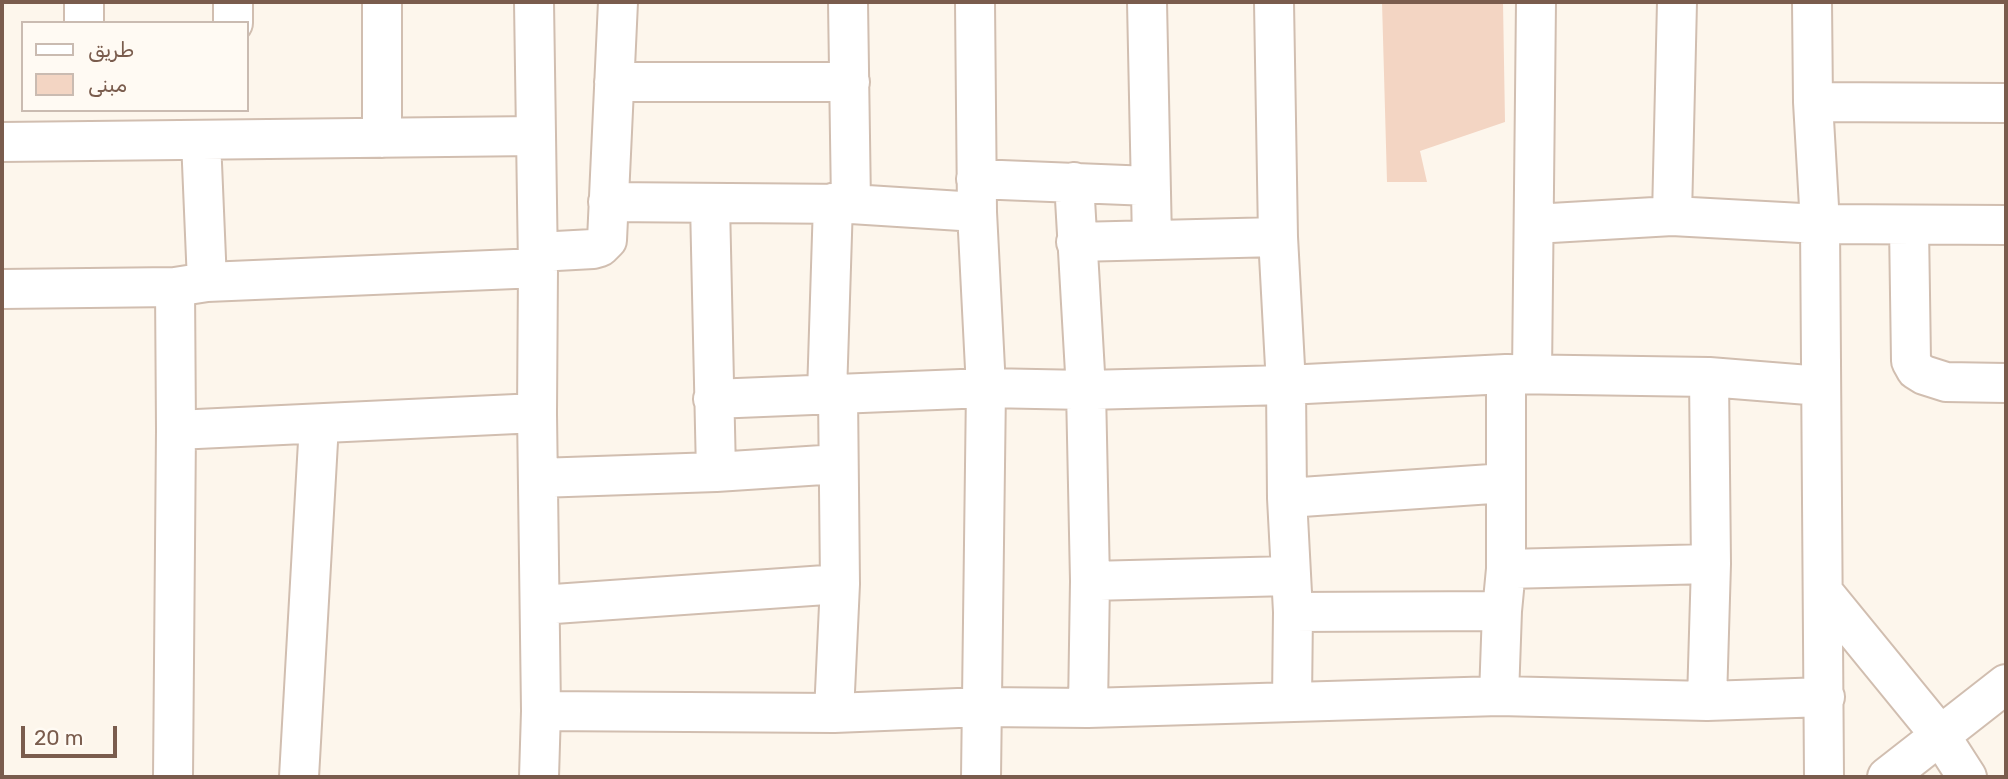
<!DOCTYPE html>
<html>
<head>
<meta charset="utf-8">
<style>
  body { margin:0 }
  #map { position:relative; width:2008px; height:779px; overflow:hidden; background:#fdf6ec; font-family:Rubik,Vazirmatn,sans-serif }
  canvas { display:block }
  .frame { position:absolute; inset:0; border:4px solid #7a5c4d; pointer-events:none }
  .legend { position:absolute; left:21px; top:21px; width:228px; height:91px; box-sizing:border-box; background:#fffaf3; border:2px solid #cabbb1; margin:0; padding:9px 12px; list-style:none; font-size:21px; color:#7a5c4d }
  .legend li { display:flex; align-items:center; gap:14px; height:35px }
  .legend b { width:35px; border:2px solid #cabbb1 }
  .scale { position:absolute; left:21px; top:726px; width:96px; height:32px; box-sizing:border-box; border:4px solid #7a5c4d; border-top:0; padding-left:9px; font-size:21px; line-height:24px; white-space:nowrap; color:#7a5c4d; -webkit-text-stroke:5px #fffaf3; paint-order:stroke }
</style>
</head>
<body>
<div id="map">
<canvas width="2008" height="779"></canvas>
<div class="frame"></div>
<ul class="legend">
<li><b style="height:9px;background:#fff"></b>طريق</li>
<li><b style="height:19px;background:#f3d5c3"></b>مبنى</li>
</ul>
<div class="scale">20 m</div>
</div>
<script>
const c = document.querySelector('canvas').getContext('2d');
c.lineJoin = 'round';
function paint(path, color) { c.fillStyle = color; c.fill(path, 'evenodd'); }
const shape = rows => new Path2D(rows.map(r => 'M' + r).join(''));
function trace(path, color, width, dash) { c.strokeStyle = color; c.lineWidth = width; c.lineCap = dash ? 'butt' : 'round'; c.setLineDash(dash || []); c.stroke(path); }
paint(shape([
  [1382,2,1503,2,1505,122,1420,151,1427,182,1387,182]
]), '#f3d5c3');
const minor = shape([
  [233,2,233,23],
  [382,2,382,138],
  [534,2,538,268,537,413,541,711,539,777],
  [848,2,851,204],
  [975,2,977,212,986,388,981,777],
  [1147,2,1152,240],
  [1274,2,1278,237,1286,385,1287,498,1293,612,1292,701],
  [1812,2,1813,102,1820,224,1824,777],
  [84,23,84,2],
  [614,82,850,82],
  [1813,102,2006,103],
  [201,140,207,282],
  [2,142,535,136],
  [976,179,1150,186],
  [1074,182,1086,390,1090,581,1088,708],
  [608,202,851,204,977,212],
  [710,204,716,472],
  [1672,216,1677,2],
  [1534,224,1672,216,1820,224,2006,225],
  [1909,226,1911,361,1916,370,1924,375,1946,382,2006,383],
  [1076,242,1278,237],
  [538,252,593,249,600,247,607,240,618,2],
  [2,289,175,287,207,282,538,268],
  [1532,374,1536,2],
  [827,394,833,203],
  [713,399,986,388,1086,390,1286,385,1506,374,1709,377,1821,386],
  [176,430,537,413],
  [538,478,716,472,838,464],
  [1287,498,1506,483],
  [1506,569,1711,564],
  [1090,581,1290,576],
  [1824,593,1940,735,1967,777],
  [540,605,840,584],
  [1293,612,1502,611],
  [1499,696,1502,611,1506,569,1506,374],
  [1707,701,1711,564,1709,377],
  [541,711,834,713,983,707,1088,708,1499,696,1707,701,1825,697],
  [834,713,840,584,838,395],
  [173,777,176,430,175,287],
  [299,777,319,424],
  [1887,777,2006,684]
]);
trace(minor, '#d1beb0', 42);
trace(minor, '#fff', 38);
</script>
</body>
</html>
